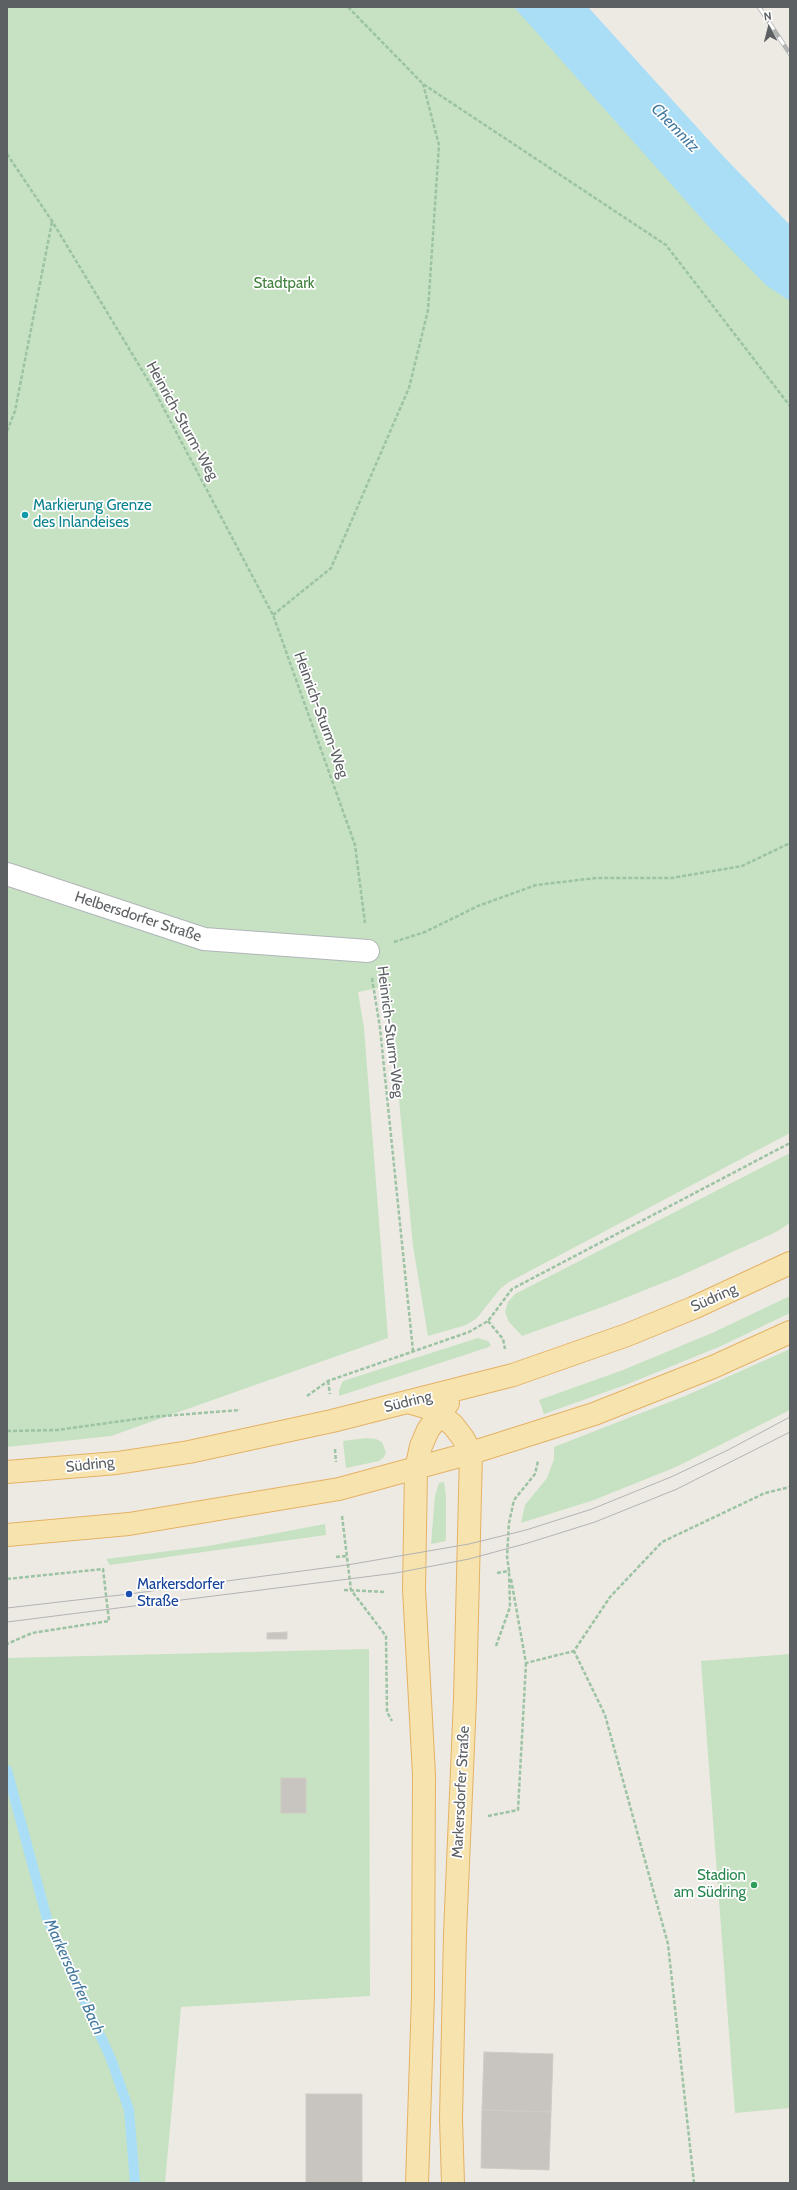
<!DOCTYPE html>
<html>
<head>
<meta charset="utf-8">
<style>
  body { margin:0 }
  #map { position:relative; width:797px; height:2190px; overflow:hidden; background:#edeae4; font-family:Cabin,sans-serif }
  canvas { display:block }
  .frame { position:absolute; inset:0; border:8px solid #5c6063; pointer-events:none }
  .north { position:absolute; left:749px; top:8px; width:40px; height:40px; -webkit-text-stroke:3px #fff; paint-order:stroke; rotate:353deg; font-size:11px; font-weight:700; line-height:16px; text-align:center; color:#5c6063 }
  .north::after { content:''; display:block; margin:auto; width:14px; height:18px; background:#5c6063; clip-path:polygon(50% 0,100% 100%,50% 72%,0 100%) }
</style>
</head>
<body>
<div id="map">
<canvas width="797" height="2190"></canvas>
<div class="frame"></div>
<div class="north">N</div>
</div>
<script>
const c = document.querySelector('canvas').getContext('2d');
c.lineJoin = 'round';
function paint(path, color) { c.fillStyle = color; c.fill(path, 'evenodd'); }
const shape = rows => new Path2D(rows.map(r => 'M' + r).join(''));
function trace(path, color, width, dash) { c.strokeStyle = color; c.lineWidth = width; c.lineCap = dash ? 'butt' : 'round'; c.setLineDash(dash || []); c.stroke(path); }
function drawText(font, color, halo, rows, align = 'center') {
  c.font = font + ' Cabin,sans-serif'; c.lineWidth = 3.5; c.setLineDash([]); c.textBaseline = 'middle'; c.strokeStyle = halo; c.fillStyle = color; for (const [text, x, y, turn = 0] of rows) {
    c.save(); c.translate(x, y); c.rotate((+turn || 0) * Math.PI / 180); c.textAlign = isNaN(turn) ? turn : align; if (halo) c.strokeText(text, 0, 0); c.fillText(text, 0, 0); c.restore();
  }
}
paint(shape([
  [7,7,514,7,790,270,790,1133,509,1282,500,1289,477,1318,466,1325,428,1336,413,1246,388,986,358,992,364,1028,388,1338,111,1436,7,1447],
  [790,1153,790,1223,776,1232,680,1276,605,1306,522,1336,509,1322,505,1312,508,1302,515,1294],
  [790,1296,790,1313,721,1346,628,1384,544,1414,539,1400,623,1370,712,1333],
  [478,1338,488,1341,491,1345,489,1347,339,1396,339,1390,343,1381],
  [790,1349,790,1410,676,1467,594,1500,521,1523,525,1505,547,1478,554,1459,554,1447,685,1396],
  [366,1438,376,1439,382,1442,386,1453,383,1458,379,1461,346,1468,343,1441],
  [444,1482,446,1497,446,1541,431,1544,435,1496,439,1483],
  [325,1524,326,1535,110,1565,106,1559,208,1546],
  [369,1649,370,1996,181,2007,165,2183,7,2183,7,1658],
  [790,1654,790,2108,735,2113,701,1661]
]), '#c6e2c2');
paint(shape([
  [514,7,588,7,724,157,790,225,790,301,767,286,710,228]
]), '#aadef7');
trace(shape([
  [7,1770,47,1919,111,2059,129,2110,135,2183]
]), '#aadef7', 10);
const building = shape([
  [287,1632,287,1639,267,1639,267,1633,287,1632],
  [281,1778,306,1778,306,1813,281,1813,281,1778],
  [484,2052,553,2054,551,2112,482,2110,484,2052],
  [306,2094,362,2094,362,2183,306,2183,306,2094],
  [482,2110,551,2112,549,2170,481,2168,482,2110]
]);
paint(building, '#c8c5c0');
trace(building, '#d1cbc3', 1);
const minor = shape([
  [7,874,204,939,368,951]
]);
const major = shape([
  [408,1402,425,1407,439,1414,453,1425,463,1438,471,1453,465,1699,455,1934,451,2119,453,2183],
  [7,1472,117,1463,189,1452,332,1421,513,1375,627,1335,693,1308,790,1263],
  [7,1535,129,1524,339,1489,471,1453,594,1414,713,1367,790,1332],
  [417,2183,423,1995,424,1775,414,1589,416,1469,421,1446,428,1430,448,1403]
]);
trace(minor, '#b1b4b8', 24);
trace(major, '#e4b265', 24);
trace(shape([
  [348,7,423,84,666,245,790,406],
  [7,154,52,221,154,390,273,615,355,845,365,923],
  [7,431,15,411,52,222],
  [273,615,331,568,409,388,428,310,439,145,423,84],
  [394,942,425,932,478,906,536,885,596,878,672,878,742,866,790,843],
  [372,978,380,1028,413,1351],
  [488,1321,503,1339,505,1349],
  [328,1381,330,1394],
  [307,1396,328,1381,469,1332,488,1321,512,1289,790,1143],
  [7,1431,57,1430,151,1417,240,1410],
  [335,1449,336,1462],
  [342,1516,351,1590,386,1636,387,1712,392,1721],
  [336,1557,346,1556],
  [497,1573,509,1571,507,1556,509,1523,514,1500,535,1474,538,1461],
  [7,1579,103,1569,109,1621,32,1633,7,1644],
  [511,1579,526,1663,574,1651],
  [344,1590,386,1592],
  [496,1646,510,1607,509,1571],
  [488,1816,518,1810,526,1663],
  [694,2183,668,1944,605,1715,574,1651,610,1597,662,1542,765,1493,790,1487]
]), '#9cc3a3', 2.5, [4, 2]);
trace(minor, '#fff', 22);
trace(major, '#f7e3ae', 22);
trace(shape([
  [7,1608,129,1594,347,1565,469,1544,526,1530,592,1509,671,1477,728,1450,790,1417],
  [7,1622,396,1573,469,1559,528,1543,595,1522,677,1489,790,1432]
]), '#b2b3b3', 1);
const rail = shape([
  [759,7,790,54]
]);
trace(rail, '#b2b3b3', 4.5);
trace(rail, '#fff', 3, [9]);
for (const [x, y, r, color] of [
  [25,515,4,"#0f9aa8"],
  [129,1594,4,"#1a4fb4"],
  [754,1885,4,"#2e9e5b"]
]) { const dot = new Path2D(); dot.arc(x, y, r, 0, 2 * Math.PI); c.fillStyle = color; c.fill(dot); trace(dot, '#fff', 1.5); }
drawText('15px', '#41813d', '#fff', [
  ["Stadtpark",284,284]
]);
drawText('15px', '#5c6063', '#fff', [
  ["Heinrich-Sturm-Weg",182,421,61],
  ["Heinrich-Sturm-Weg",321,715,70],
  ["Helbersdorfer Straße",138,917,18],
  ["Heinrich-Sturm-Weg",390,1032,83],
  ["Südring",714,1298,-24],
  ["Südring",408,1402,-14],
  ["Südring",90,1465,-6],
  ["Markersdorfer Straße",461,1792,-87]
]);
drawText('15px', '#0d838f', '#fff', [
  ["Markierung Grenze",33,506],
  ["des Inlandeises",33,523]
], 'left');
drawText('15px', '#164399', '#fff', [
  ["Markersdorfer",137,1585],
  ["Straße",137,1602]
], 'left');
drawText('15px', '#27864d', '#fff', [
  ["Stadion",746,1876],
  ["am Südring",746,1893]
], 'right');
drawText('italic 16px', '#467b9f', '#fff', [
  ["Chemnitz",675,128,46],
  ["Markersdorfer Bach",74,1977,66]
]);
</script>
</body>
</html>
